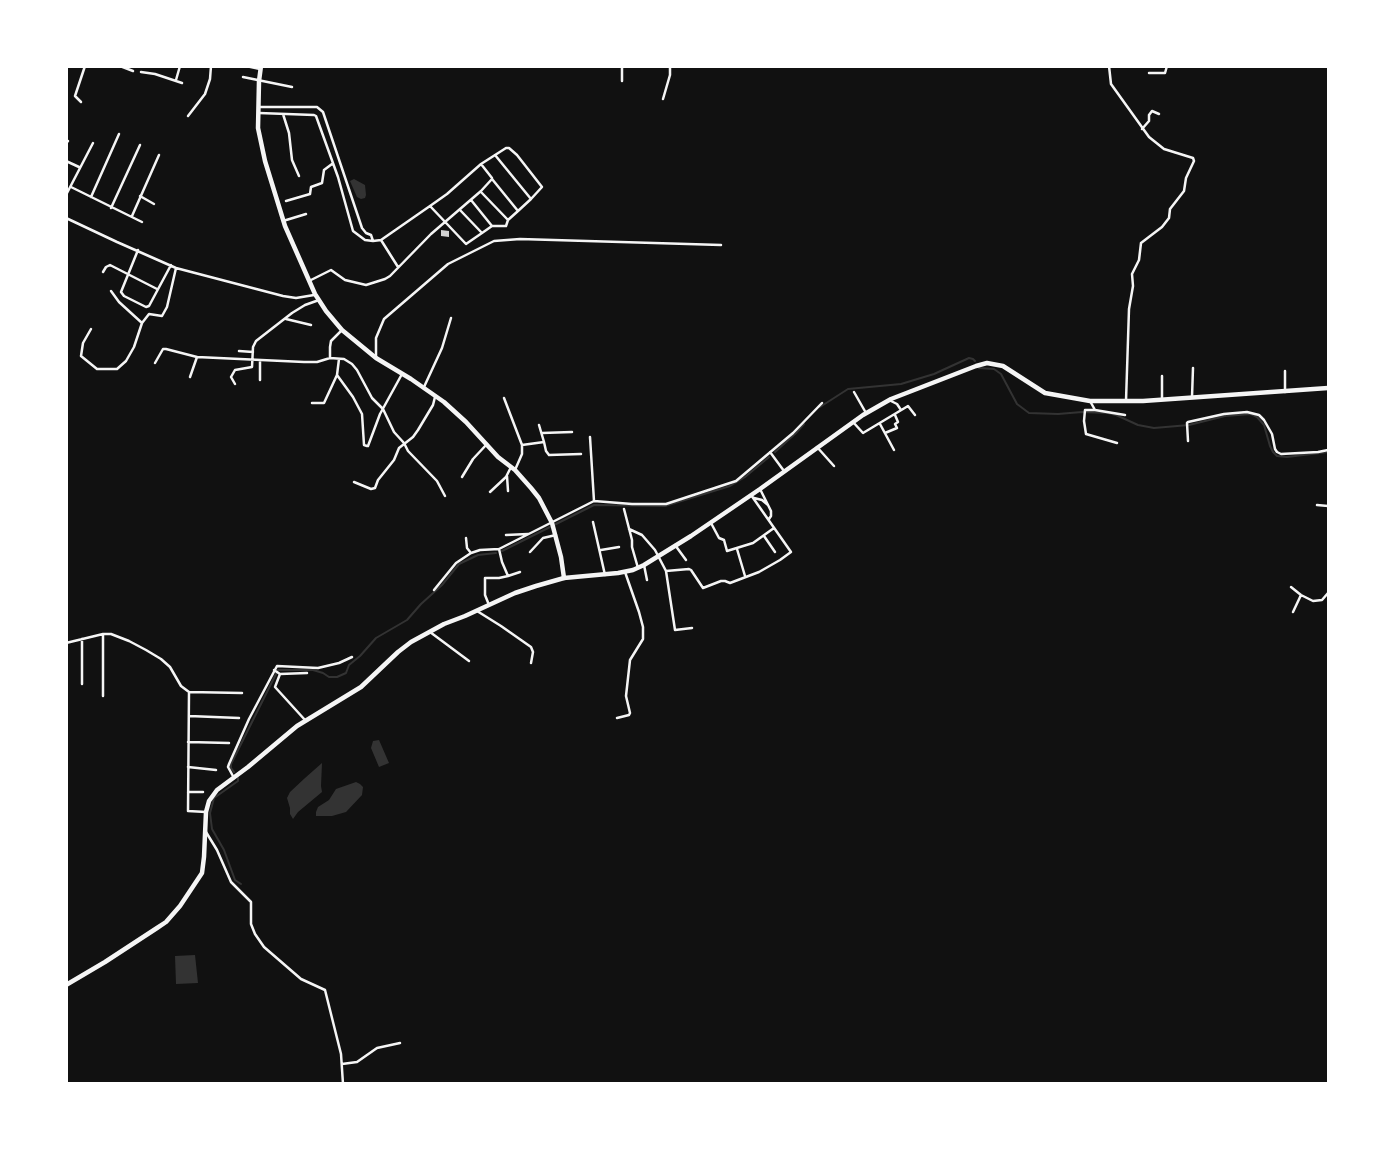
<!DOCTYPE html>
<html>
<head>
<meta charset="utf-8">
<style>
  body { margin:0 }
  #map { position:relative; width:1395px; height:1150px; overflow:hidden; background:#111; font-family:"Roboto Condensed",sans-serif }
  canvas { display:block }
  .frame { position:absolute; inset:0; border:68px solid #fff; pointer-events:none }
</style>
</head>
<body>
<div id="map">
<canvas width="1395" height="1150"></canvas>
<div class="frame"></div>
</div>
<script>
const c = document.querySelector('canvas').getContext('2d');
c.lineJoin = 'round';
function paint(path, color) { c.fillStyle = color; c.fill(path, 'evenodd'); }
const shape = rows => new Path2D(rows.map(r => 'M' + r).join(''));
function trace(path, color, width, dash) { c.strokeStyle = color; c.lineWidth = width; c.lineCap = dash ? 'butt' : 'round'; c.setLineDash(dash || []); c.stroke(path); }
paint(shape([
  [354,179,365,185,366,195,365,198,361,199,357,197,350,181],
  [379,740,389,763,379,767,371,748,373,741],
  [322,763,321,786,322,792,298,812,293,819,290,814,290,808,287,798,290,792,305,778],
  [356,782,360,784,363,787,362,795,346,812,332,816,316,816,316,812,318,807,329,800,336,789],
  [195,955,198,983,176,984,175,956]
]), '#333');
trace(shape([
  [979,368,994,369,1001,374,1017,404,1029,413,1058,414,1082,412,1108,413,1116,415,1138,425,1154,428,1189,425,1225,416,1251,414,1257,417,1264,425,1270,446,1273,452,1277,456,1287,457,1328,452],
  [820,407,848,389,901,384,934,374,969,358,973,359,975,361],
  [775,452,796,433,804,424],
  [502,551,594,505,665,506,730,486,745,477,769,457],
  [234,772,231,768,231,764,278,670,313,670,323,673,329,677,337,677,346,673,349,665,360,656,376,638,407,620,421,604,442,585,459,564,478,555,496,553],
  [238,778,238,781,214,798,210,813,212,829,224,850,235,880,241,884]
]), '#333', 2);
paint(shape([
  [441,230,449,231,449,237,441,236]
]), '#d3d3d3');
trace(shape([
  [120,66,133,71],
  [246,66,260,69],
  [622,66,622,81],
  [859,66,864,66],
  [1109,66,1111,84,1149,137,1164,149,1193,158,1194,161,1186,178,1184,191,1170,209,1169,218,1162,227,1141,243,1139,260,1132,274,1133,286,1129,309,1126,401],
  [141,72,155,74,182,83],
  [1149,73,1165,73,1167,66],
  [243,77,292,87],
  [176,80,180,66],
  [663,99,670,75,670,66],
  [81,102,75,96,85,66],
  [260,107,317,107,323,112,362,228,366,233,371,235,373,241],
  [259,113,314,115,316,116,338,177,353,231,365,240,373,241,381,240,430,206],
  [283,114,289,133,292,160,299,176],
  [188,116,205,94,210,79,211,66],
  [1142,129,1149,121,1149,115,1152,111,1159,114],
  [66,143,68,141],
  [495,155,531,199,518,211],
  [66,161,79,167],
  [481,164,492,178],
  [71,187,142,222],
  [481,192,508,220],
  [66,195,93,143],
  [140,196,154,204],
  [91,197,119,134],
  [471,200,492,226],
  [286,201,310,194,311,187,322,183,324,170,332,164],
  [111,208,140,145],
  [132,216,159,155],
  [66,218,117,242,176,268,283,296,296,298,314,295],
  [283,221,306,214],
  [482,233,466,244,430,206,447,194,481,164,506,148,509,148,517,155,542,187,531,199],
  [381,240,398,267],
  [138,250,121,292,124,296,146,307,149,306,171,265],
  [103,272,106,267,110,265,157,289],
  [309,281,331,270,345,280,366,285,385,279,390,276,431,234,481,191,492,179,518,211,508,220,506,226,492,226,482,233,460,210],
  [111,291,119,302,142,323,149,314,162,316,167,307,176,268],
  [286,319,311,325],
  [91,329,83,343,81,356,97,369,117,369,126,361,134,347,142,323],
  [239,351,253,352],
  [330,358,330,347,331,341,342,330],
  [376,358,376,338,384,319,448,264,494,241,520,239,721,245],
  [339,359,337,375,353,397,362,414,364,445,367,446],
  [155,363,163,349,166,349,197,357,304,362,317,362,330,358,344,359,352,364,357,370,372,398,383,409,394,432,404,443,408,451,437,481,445,496],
  [1285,371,1285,392],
  [190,377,197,357],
  [260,380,260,360],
  [235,384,231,377,235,370,252,367,253,347,256,341,292,313,305,305,319,300],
  [424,387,442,348,451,318],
  [854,392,866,413],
  [1192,397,1193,368],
  [504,398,522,445,522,454,515,470],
  [1162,399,1162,376],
  [889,400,897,404,901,410],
  [1090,401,1095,410,1125,415],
  [312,403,324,403,337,375],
  [1095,410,1085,410,1084,421,1086,434,1117,443],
  [853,422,863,433,908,406,915,415],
  [880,424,894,450],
  [539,425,544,442],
  [542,433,572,432],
  [885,433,897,428,895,424,898,422,895,415],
  [590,437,594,501],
  [1188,441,1187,423,1188,422,1224,414,1247,412,1259,415,1264,420,1272,434,1275,449,1277,452,1281,454,1318,452,1328,450],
  [522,445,544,442,546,451,549,455,581,454],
  [368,446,380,414,402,374],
  [817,447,834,466],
  [770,452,784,471],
  [507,476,508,491],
  [462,477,473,459,487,444],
  [354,482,371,489,375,488,378,480,394,460,399,448,413,437,418,430,433,405,435,397],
  [760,489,771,511,771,516,769,519],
  [490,492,506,477,511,467],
  [754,498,762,500,768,505],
  [1317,505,1328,506],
  [624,509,632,540,632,547,638,568],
  [593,522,605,575],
  [711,523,719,538,724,540,727,551,753,543,774,528],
  [629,529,642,535,655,550,666,571,675,630,692,628],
  [506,535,528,534],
  [764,536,775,552],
  [466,538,467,548,471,553],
  [675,545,686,560],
  [499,549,502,562,508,576,520,572],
  [737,549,745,576],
  [601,550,619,547],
  [530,552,543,538,556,535],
  [644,565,647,580],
  [666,571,689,569,691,570,703,588,721,581,725,581,730,583,759,572,780,560,791,552,751,495],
  [1291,587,1301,595,1313,601,1322,600,1328,593],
  [434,590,456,563,471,553,480,550,499,549,594,501,632,504,666,504,736,481,793,433,822,403],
  [489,605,485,595,485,578,499,578,508,576],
  [477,611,501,626,531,647,533,652,531,663],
  [1293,612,1301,595],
  [430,632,469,661],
  [103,634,103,696],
  [82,639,82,684],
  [66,643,103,634,111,634,129,641,146,650,161,659,170,667,181,686,189,692,188,811,206,812],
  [274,670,280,674,307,673],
  [280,674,275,687,305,720],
  [189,692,242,693],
  [189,716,239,718],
  [617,718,629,715,630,713,626,696,630,660,643,639,643,627,639,612,625,572],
  [188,742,229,743],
  [188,767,216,770],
  [234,778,228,767,229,764,249,719,277,666,318,668,339,663,352,657],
  [188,792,203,792],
  [206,832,217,850,231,882,251,902,251,924,255,934,264,947,301,979,325,990,341,1054,343,1084],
  [342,1064,357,1062,377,1048,400,1043]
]), '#f5f5f5', 2.5);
trace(shape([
  [261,66,259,81,258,128,265,161,285,226,315,294,326,311,342,330,376,358,411,379,444,402,466,422,498,457,515,470,531,488,539,498,552,523,561,557,564,578]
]), '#f5f5f5', 4.5);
trace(shape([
  [66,985,105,962,157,928,166,922,180,906,202,873,204,857,206,812,209,801,217,790,248,767,297,726,361,687,398,652,411,642,444,624,465,616,515,593,536,586,564,578,618,573,633,570,644,565,691,536,760,489,863,415,891,399,976,366,987,363,1003,366,1045,393,1090,401,1143,401,1328,388]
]), '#f5f5f5', 4.5);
</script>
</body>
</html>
